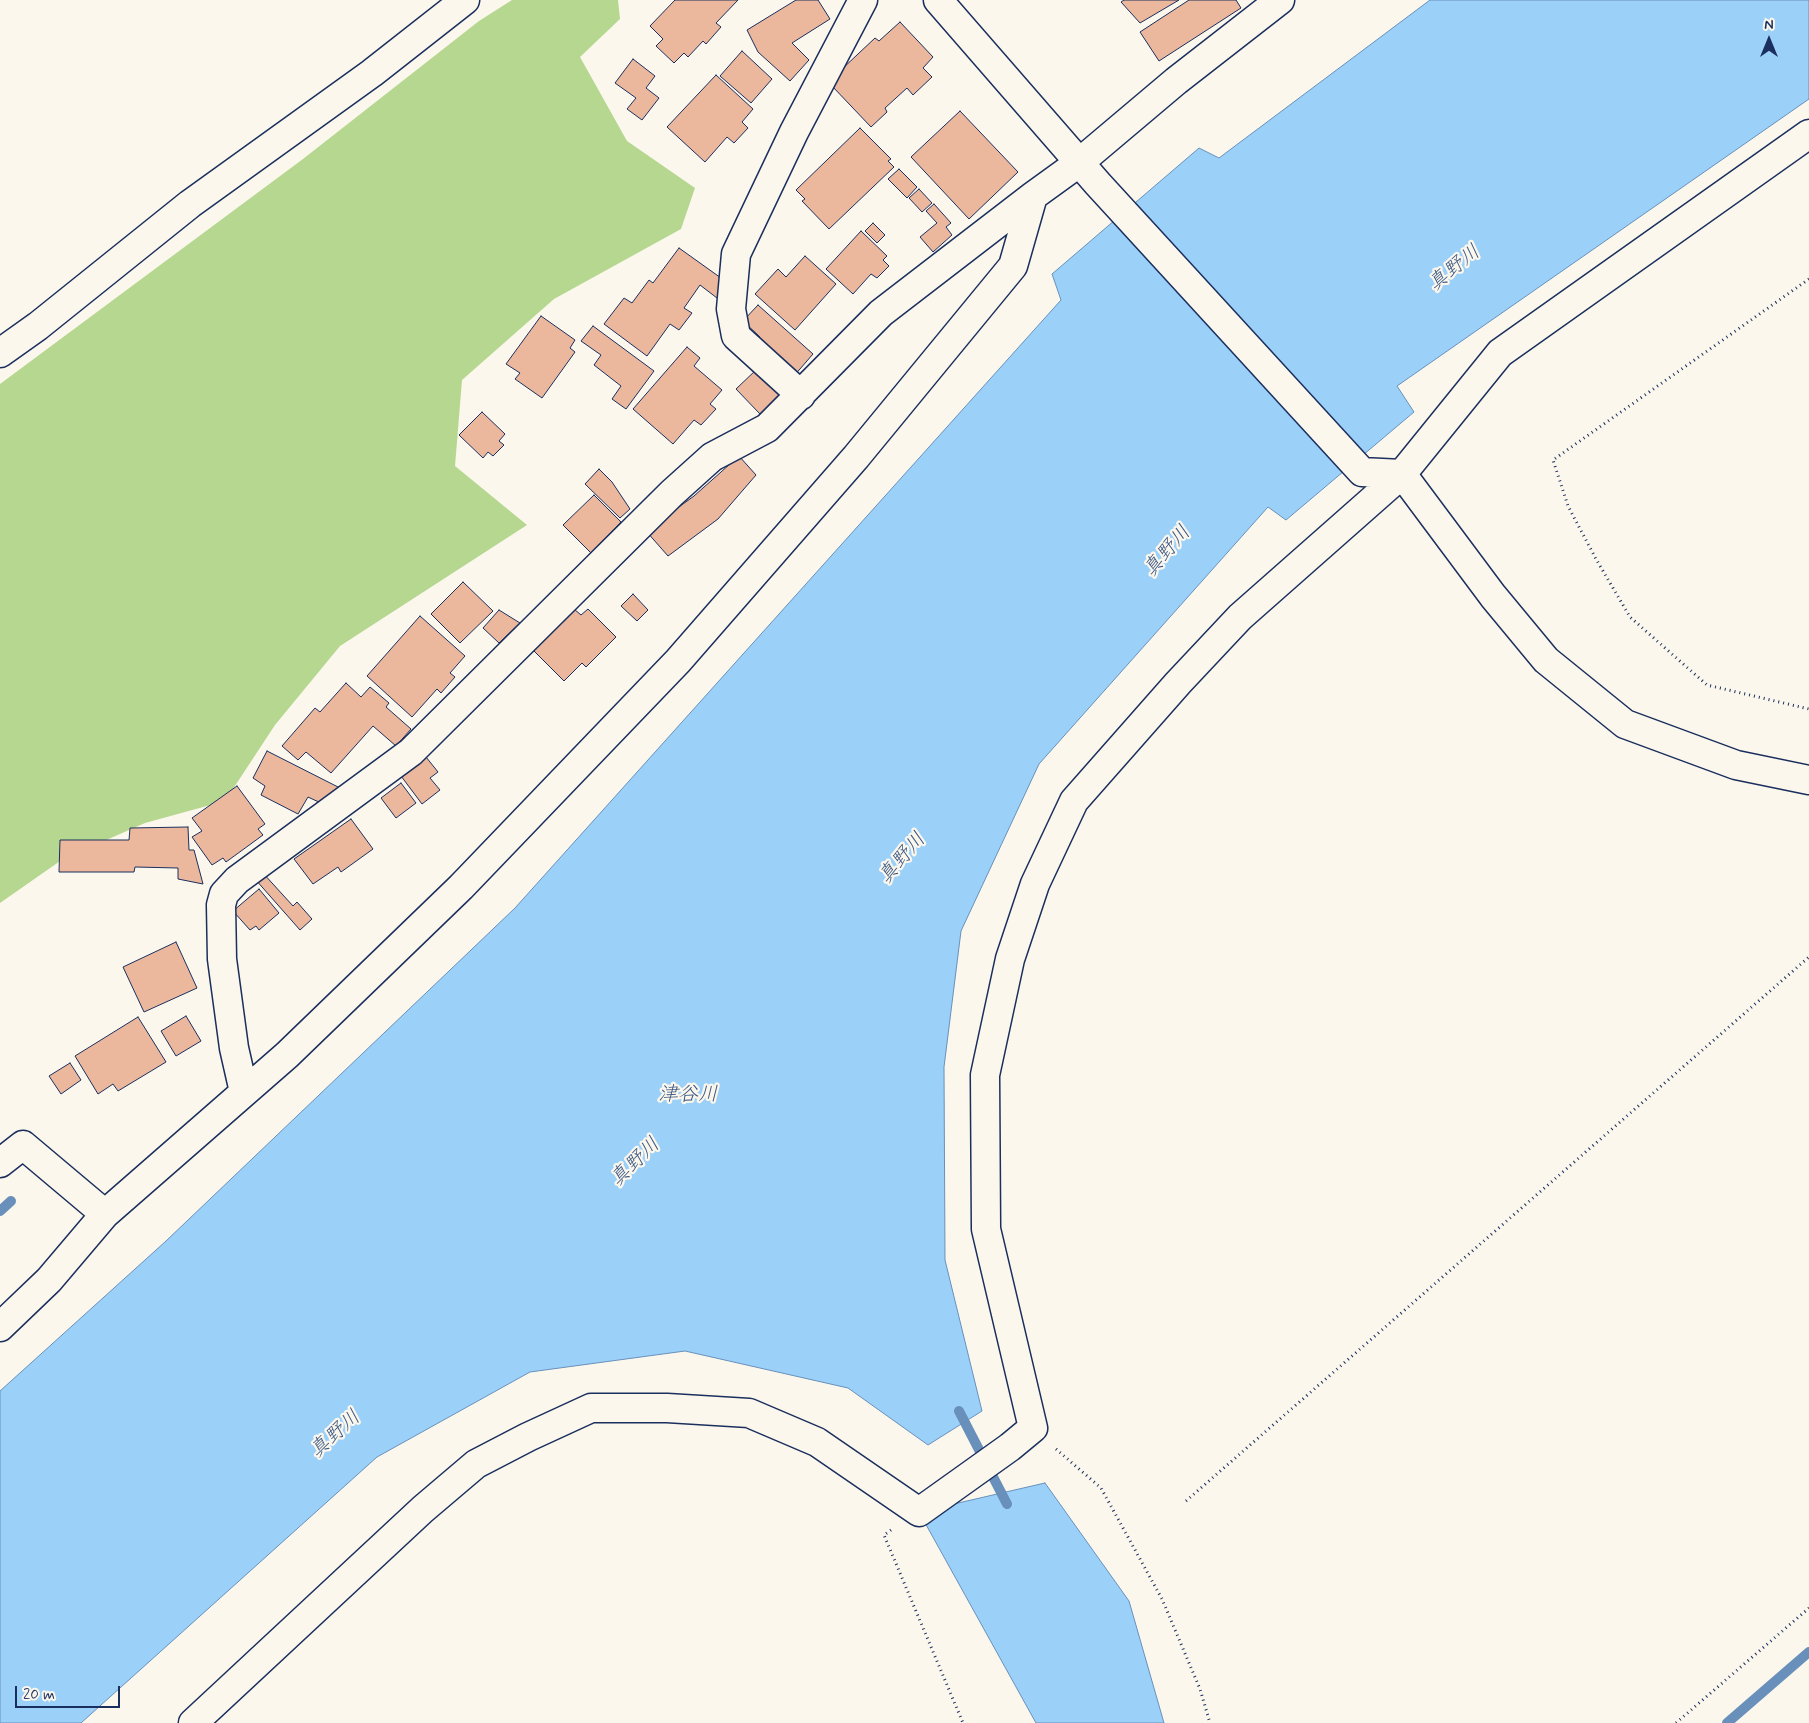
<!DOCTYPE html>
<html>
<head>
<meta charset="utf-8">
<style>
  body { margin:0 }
  #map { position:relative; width:1809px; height:1723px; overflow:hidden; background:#fbf7ec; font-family:Mynerve,sans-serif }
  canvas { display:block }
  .north { position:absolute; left:1744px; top:15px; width:50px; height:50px; -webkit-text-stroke:4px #fbf7ec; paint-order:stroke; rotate:0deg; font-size:14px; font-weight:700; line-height:20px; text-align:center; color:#1b2f5e }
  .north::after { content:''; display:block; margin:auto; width:18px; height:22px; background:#1b2f5e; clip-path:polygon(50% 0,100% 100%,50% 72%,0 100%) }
  .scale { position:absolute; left:15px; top:1686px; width:105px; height:22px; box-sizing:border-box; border:2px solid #1b2f5e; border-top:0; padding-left:6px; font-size:15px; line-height:18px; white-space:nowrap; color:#1b2f5e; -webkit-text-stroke:4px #fbf7ec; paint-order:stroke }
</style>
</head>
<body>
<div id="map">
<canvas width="1809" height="1723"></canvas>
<div class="north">N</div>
<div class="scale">20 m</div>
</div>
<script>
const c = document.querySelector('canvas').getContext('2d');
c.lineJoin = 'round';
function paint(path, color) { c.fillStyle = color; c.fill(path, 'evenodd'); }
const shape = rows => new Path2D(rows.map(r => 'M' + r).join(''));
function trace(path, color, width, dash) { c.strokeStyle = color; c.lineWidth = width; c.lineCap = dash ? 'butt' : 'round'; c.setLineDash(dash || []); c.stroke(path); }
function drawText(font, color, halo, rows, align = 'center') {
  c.font = font + ' Mynerve,"Klee One",sans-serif'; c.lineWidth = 4.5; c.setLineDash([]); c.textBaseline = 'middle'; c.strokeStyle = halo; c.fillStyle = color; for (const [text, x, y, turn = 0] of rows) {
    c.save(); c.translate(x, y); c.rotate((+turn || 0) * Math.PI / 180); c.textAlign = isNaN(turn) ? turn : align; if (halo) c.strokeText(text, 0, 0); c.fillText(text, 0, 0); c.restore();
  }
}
paint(shape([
  [512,0,618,0,620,19,580,57,627,141,695,188,681,229,554,299,462,380,455,466,527,525,340,646,275,725,225,801,145,823,63,859,0,903,0,384,303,159,479,21]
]), '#b5d790');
const water = shape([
  [1430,0,1809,0,1809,99,1397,386,1414,412,1286,520,1268,507,1039,764,961,931,944,1067,945,1260,982,1411,928,1445,848,1388,685,1351,530,1372,377,1457,81,1723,0,1723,0,1391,166,1241,515,908,1061,300,1052,274,1199,148,1219,158,1430,0],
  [1045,1483,1129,1601,1164,1723,1036,1723,919,1512,1045,1483]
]);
paint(water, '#9bd0f9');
trace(water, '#6890bb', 1);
trace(shape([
  [0,1211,11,1201],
  [959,1411,1007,1504],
  [1727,1723,1809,1652]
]), '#6890bb', 10);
const building = shape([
  [675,0,738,0,716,23,721,27,706,44,703,41,688,57,684,53,674,63,656,46,663,39,650,26,675,0],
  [796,0,818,0,830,19,792,43,809,60,790,81,758,52,747,30,796,0],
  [1124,0,1179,0,1140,23,1121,2,1124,0],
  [1189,0,1236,0,1241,8,1159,61,1140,32,1189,0],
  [900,22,933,57,923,68,932,77,913,95,907,88,885,108,887,112,871,127,832,86,841,70,875,38,879,41,900,22],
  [742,51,772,79,751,103,720,76,742,51],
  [633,59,655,76,646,88,659,98,642,120,627,109,636,98,615,83,633,59],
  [716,75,753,109,742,122,748,128,734,143,727,137,705,162,667,127,716,75],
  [960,111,1018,172,969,219,911,157,960,111],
  [860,128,891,159,888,161,894,167,829,229,802,201,805,199,796,190,860,128],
  [899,169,917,187,907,198,888,179,899,169],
  [919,189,932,203,922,212,909,198,919,189],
  [934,204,951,223,946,227,952,235,933,252,920,237,937,223,926,211,934,204],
  [873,223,885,235,877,243,865,231,873,223],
  [861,231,887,256,883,260,889,266,877,278,871,274,853,294,826,269,861,231],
  [679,248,728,283,717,298,700,285,684,308,692,313,679,330,670,324,647,356,604,324,624,298,632,303,649,280,653,283,679,248],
  [805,256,836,284,795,330,755,294,778,269,786,277,805,256],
  [758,305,813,354,793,377,754,343,760,337,743,321,758,305],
  [541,316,575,340,570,348,575,352,542,398,515,379,520,373,506,364,541,316],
  [593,326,654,371,626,409,612,399,621,386,594,365,601,355,581,341,593,326],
  [687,347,700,358,694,366,722,390,710,404,716,409,701,425,694,420,673,444,633,409,687,347],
  [757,369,782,393,760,414,736,389,757,369],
  [482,412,505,434,499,441,504,445,493,456,488,452,483,458,459,435,482,412],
  [739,456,756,475,718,519,668,556,646,531,694,496,739,456],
  [599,469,612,482,630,509,620,518,585,484,599,469],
  [594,495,621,522,591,553,563,525,594,495],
  [463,582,493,611,460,643,431,614,463,582],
  [633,594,648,610,637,621,621,606,633,594],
  [574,609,581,615,588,609,616,637,586,667,582,663,564,681,533,650,574,609],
  [499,610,520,623,499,643,483,628,499,610],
  [420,616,465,656,450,673,455,677,441,693,437,689,412,717,367,676,420,616],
  [346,683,361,697,370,687,389,703,386,707,411,729,396,746,373,726,331,773,306,752,298,760,282,746,315,708,320,712,346,683],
  [267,751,340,788,323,804,308,797,298,814,261,795,265,786,253,778,267,751],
  [426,757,438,772,430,778,440,790,422,804,401,776,426,757],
  [401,783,416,803,396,818,381,798,401,783],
  [237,786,265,824,258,829,263,835,226,862,223,858,212,865,192,837,202,831,192,818,237,786],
  [351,819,373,849,341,872,338,867,313,884,294,859,351,819],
  [188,827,189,850,194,850,203,884,178,879,178,868,135,867,134,872,59,872,60,840,129,840,130,828,188,827],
  [262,872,293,906,297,902,312,919,300,930,255,879,262,872],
  [259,889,279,913,259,930,256,926,250,930,233,911,259,889],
  [176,942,197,988,144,1012,123,967,176,942],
  [186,1016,201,1041,176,1056,161,1031,186,1016],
  [138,1017,166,1062,118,1091,113,1084,98,1094,75,1056,138,1017],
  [70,1063,81,1080,61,1094,49,1076,70,1063]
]);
paint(building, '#ebb89d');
trace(building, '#1b2f5e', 1);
const minor = shape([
  [938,0,1098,184,1362,472,1402,474,1493,596,1546,660,1625,724,1736,765,1809,780],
  [0,353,38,326,190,204,372,73,465,0],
  [801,395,736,336,731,309,736,254,794,132,863,0],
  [244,1092,234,1048,222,959,221,905,224,894,237,880,411,752,672,493,712,457,767,428,881,313,1033,196],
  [0,1163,23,1145,105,1214],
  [0,1327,49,1280,105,1214,287,1055,461,887,678,661,856,457,1013,266,1033,196,1080,162,1176,81,1280,0],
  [193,1723,423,1509,476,1464,528,1437,591,1408,667,1408,749,1413,817,1442,919,1512,1010,1447,1033,1428,986,1229,985,1075,1010,959,1035,884,1074,801,1178,683,1240,617,1402,474,1500,353,1809,134]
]);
trace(minor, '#1b2f5e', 31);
trace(shape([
  [1809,279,1553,460,1568,506,1596,559,1630,617,1707,685,1809,709],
  [1056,1449,1101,1488,1162,1599,1200,1689,1210,1723],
  [1186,1501,1809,957],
  [891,1530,884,1535,963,1723],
  [1676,1723,1809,1608]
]), '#1b2f5e', 3, [1, 4]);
trace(minor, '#fbf7ec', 28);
drawText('italic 20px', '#3b5785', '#fbf7ec', [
  ["真野川",1455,269,-39],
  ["真野川",1168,552,-49],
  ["真野川",903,859,-49],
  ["津谷川",688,1096],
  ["真野川",636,1163,-44],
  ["真野川",336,1435,-42]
]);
</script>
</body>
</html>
